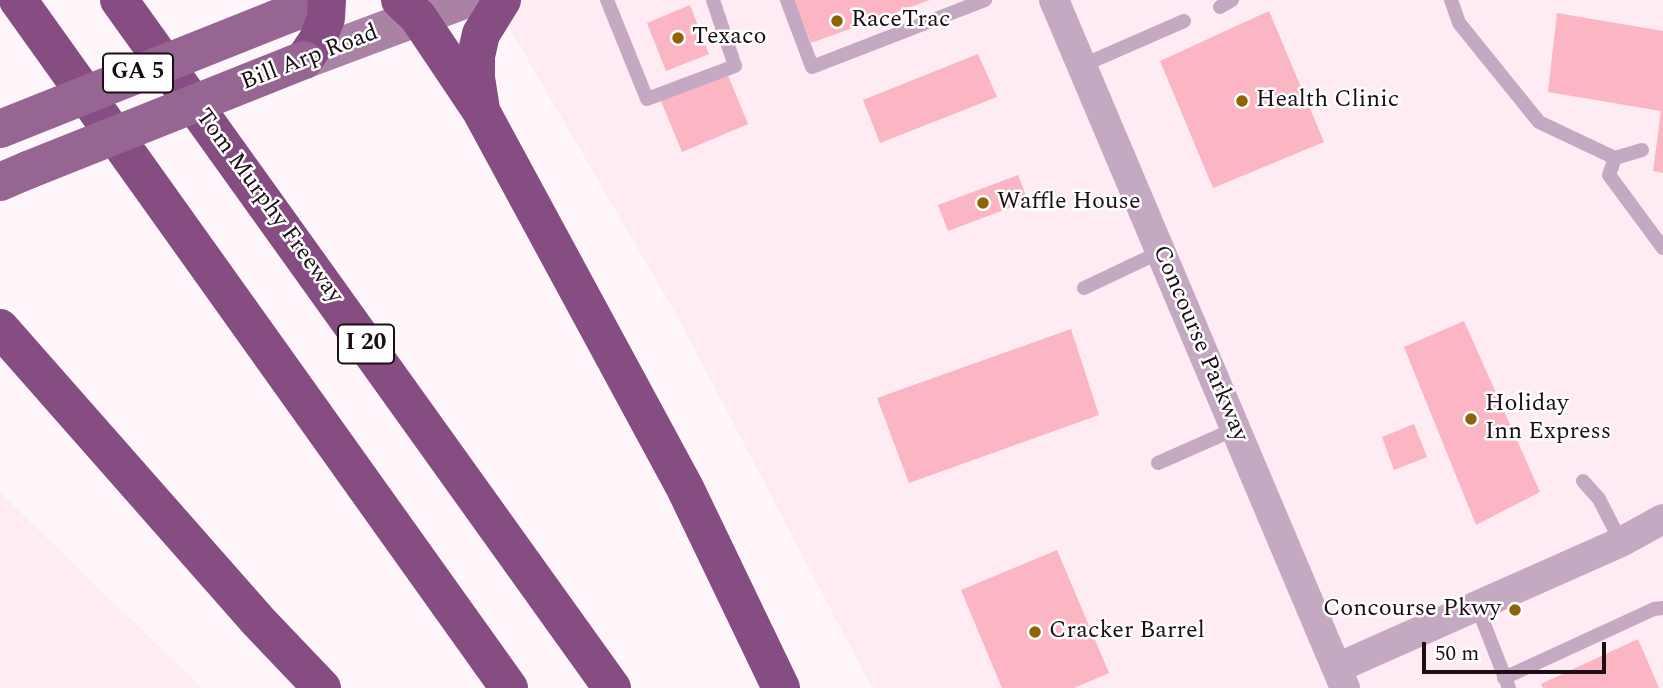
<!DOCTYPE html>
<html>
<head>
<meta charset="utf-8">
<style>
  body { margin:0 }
  #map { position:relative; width:1663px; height:688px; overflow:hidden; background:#fef6fa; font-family:Spectral,serif }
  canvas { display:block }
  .scale { position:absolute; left:1422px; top:642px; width:184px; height:32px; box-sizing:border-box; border:4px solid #1b0e14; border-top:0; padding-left:9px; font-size:21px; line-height:24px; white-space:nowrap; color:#1b0e14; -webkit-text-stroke:5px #fff; paint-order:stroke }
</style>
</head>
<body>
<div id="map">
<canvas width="1663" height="688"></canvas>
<div class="scale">50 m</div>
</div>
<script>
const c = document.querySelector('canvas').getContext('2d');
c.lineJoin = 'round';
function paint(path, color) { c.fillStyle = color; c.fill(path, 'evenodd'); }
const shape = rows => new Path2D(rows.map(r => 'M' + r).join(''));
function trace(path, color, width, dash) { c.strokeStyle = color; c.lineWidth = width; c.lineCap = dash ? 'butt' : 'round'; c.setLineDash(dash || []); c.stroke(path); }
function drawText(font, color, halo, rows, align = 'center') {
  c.font = font + ' Spectral,serif'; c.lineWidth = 5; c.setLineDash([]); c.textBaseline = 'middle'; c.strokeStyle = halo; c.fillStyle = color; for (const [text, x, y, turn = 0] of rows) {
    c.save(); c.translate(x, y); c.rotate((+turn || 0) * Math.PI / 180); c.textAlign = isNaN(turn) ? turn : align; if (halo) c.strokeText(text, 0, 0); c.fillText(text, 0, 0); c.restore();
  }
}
paint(shape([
  [493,0,1663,0,1663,688,872,688,676,314],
  [0,492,61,552,202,688,0,688]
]), '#feebf3');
paint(shape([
  [794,0,930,0,811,43],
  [690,5,709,54,666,71,647,23],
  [1269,11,1324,142,1213,188,1160,61],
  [1557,13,1663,31,1663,173,1653,171,1661,111,1548,92],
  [978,54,997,97,880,143,863,100],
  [727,73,748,124,682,152,661,101],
  [1018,175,1028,201,948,231,938,205],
  [1464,321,1540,492,1476,525,1404,347],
  [1071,329,1099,415,909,483,877,398],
  [1414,424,1427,457,1394,470,1382,437],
  [1057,550,1109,673,1074,688,1002,688,961,590],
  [1638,639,1659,688,1543,688,1541,684]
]), '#fcb5c3');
trace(shape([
  [607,0,647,99,735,66,713,0],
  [787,0,812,67,985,0],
  [1451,0,1459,23,1539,122,1615,158],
  [1220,7,1232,0],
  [1081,66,1184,21],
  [1642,150,1615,158,1609,175,1663,248],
  [1084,288,1160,252],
  [1158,463,1235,429],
  [1583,481,1599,499,1621,542],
  [1477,606,1509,688],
  [1504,678,1654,609,1663,608]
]), '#c5a9c2', 14);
trace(shape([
  [1054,0,1345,688],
  [1337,668,1621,542,1663,519]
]), '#c5a9c2', 30);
trace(shape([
  [304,60,464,0]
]), '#aa82a6', 38);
trace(shape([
  [276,19,326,0],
  [0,182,28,170]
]), '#966592', 38);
trace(shape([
  [18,0,509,688],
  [119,0,612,688],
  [400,0,418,17,481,111,685,488,781,688],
  [304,60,317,41,326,18,327,0],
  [481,109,476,78,476,56,481,34,502,0],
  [0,328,259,622,322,688]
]), '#854d81', 38);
trace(shape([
  [0,129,276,19],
  [28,170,304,60]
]), '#966592', 38);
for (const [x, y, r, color] of [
  [837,21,7,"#8d6508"],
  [678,38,7,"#8d6508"],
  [1242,101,7,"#8d6508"],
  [983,203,7,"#8d6508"],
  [1471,419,7,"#8d6508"],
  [1515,610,7,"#8d6508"],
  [1035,632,7,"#8d6508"]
]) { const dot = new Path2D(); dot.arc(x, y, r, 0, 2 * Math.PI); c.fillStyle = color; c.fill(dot); trace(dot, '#fff', 2.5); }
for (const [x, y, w] of [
  [138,73,70],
  [366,344,56]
]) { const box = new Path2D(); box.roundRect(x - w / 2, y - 19.5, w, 39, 5); c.fillStyle = '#fff'; c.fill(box); trace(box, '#1b0e14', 2); }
drawText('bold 23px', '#1b0e14', null, [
  ["GA 5",138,73],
  ["I 20",366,344]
]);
drawText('24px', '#1b0e14', '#fff', [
  ["RaceTrac",851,21],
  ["Texaco",692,38],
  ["Health Clinic",1256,101],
  ["Waffle House",997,203],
  ["Holiday",1485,405],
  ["Inn Express",1485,433],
  ["Concourse Pkwy",1501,610,"right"],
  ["Cracker Barrel",1049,632]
], 'left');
drawText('24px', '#1b0e14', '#fff', [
  ["Bill Arp Road",310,59,-21],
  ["Tom Murphy Freeway",268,207,54],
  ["Concourse Parkway",1199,344,67]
]);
</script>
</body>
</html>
